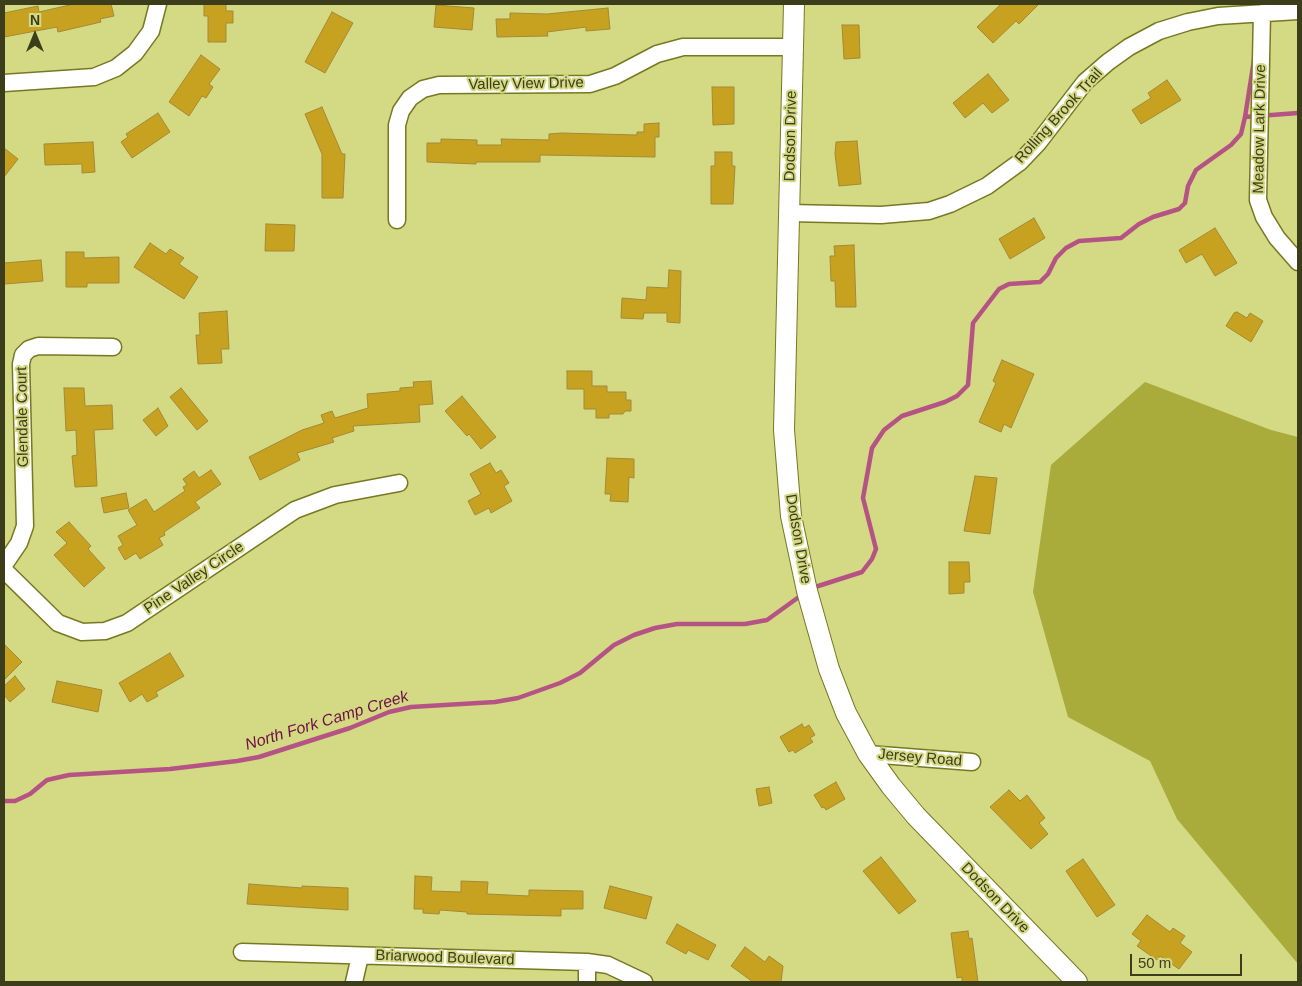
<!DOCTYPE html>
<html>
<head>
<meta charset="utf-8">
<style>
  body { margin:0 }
  #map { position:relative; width:1302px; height:986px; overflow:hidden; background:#d4d984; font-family:Arial,sans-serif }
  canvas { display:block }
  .frame { position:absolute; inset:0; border:5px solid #3c3d1a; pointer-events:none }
  .north { position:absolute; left:10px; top:10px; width:50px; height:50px; -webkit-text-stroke:4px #d4d984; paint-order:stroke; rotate:0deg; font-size:14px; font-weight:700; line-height:20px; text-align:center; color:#3c3d1a }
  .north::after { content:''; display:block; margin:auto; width:18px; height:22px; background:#3c3d1a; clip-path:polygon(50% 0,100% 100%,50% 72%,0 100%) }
  .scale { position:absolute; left:1130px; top:954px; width:112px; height:22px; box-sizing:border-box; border:2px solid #3c3d1a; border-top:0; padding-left:6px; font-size:15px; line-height:18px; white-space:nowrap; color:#3c3d1a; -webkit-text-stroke:4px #d4d984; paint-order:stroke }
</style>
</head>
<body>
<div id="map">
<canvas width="1302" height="986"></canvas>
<div class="frame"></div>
<div class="north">N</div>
<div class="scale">50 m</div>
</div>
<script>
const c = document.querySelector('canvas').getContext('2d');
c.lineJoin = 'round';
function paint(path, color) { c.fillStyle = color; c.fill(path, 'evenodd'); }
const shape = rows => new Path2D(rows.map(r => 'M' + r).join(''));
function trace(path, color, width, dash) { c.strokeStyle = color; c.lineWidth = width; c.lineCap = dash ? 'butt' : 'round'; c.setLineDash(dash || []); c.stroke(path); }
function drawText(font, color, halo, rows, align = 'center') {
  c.font = font + ' Arial,sans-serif'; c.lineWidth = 4; c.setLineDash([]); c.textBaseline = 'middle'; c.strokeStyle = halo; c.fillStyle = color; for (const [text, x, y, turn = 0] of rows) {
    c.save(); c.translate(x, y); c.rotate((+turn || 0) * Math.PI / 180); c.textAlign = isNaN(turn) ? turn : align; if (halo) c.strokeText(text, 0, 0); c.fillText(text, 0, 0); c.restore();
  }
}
paint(shape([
  [1145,382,1271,430,1298,437,1298,964,1177,819,1150,761,1068,717,1033,592,1051,465]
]), '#a9ac3b');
trace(shape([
  [1245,117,1298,113],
  [812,588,862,572,872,559,876,549,863,498,872,448,884,430,902,416,945,402,957,396,968,385,973,323,999,289,1009,284,1040,282,1048,274,1056,258,1066,248,1079,241,1121,238,1139,224,1153,217,1179,209,1185,203,1188,186,1196,170,1231,145,1241,134,1245,117,1254,60],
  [4,801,15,801,30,794,47,780,69,775,170,769,237,761,259,757,350,728,389,712,411,707,495,702,518,698,560,683,580,673,614,645,634,635,655,628,677,624,745,624,767,620,803,594]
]), '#b65385', 4.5);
const building = shape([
  [74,4,111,4,114,16,100,19,101,22,58,32,57,27,4,37,4,13,38,6,39,12,74,4],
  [204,4,226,4,226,11,233,11,233,23,226,23,226,42,208,42,208,16,204,16,204,4],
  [1001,4,1039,4,1019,24,1016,21,993,43,977,27,1001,4],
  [436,5,474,8,472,30,434,27,436,5],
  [608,8,610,29,586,31,586,27,547,32,548,36,497,37,496,19,510,19,510,13,547,14,608,8],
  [332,12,353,23,325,73,305,62,332,12],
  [842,25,859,25,860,58,844,59,842,25],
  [201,55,220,69,209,84,213,87,206,98,202,96,189,116,169,102,201,55],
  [988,74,1009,100,992,113,983,103,965,118,953,103,988,74],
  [1167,80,1181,100,1141,124,1132,110,1151,98,1148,93,1167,80],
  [712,87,734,87,734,124,713,125,712,87],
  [322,107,342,154,345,154,343,198,322,198,322,154,305,114,322,107],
  [158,113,170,132,132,158,121,142,128,137,126,134,158,113],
  [659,123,659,137,655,137,655,157,540,155,540,162,476,162,476,164,427,162,427,143,441,143,441,139,477,140,477,145,502,145,501,139,549,140,549,134,562,133,637,135,637,132,644,132,644,124,659,123],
  [857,141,861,184,839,186,835,154,836,142,857,141],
  [93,142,95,172,82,173,82,164,45,165,44,144,93,142],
  [4,148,18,159,4,177,4,148],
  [715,152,732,152,732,166,735,166,733,204,711,204,711,166,715,166,715,152],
  [1034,218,1045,238,1010,259,999,239,1034,218],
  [266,224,295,225,294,251,265,251,266,224],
  [1215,228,1237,263,1215,276,1202,254,1186,263,1179,250,1215,228],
  [150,243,166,254,170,249,184,258,179,264,198,277,184,299,134,267,150,243],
  [854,245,856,307,836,307,835,281,831,281,830,256,835,256,834,246,854,245],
  [66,252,84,252,84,258,119,257,119,283,87,283,87,287,66,287,66,252],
  [41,260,43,281,4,284,4,263,41,260],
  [669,270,681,271,680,323,667,322,667,313,644,313,643,319,621,318,622,298,646,300,647,287,668,288,669,270],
  [227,311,229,349,221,349,222,363,198,364,196,335,200,335,199,313,227,311],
  [1237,312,1247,318,1250,313,1263,321,1251,342,1226,326,1234,313,1237,312],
  [1002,360,1034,374,1011,428,1004,424,1001,432,979,422,996,383,993,381,1002,360],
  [567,371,592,371,592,386,607,386,607,392,626,392,626,400,631,400,631,411,625,411,623,414,609,414,609,418,596,418,596,409,584,409,584,389,567,389,567,371],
  [431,381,433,404,419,405,420,422,353,426,354,431,332,438,334,442,297,453,300,460,260,480,249,457,302,430,324,423,321,415,332,411,335,418,368,408,367,394,400,391,400,388,414,387,413,382,431,381],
  [64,388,84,388,85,406,112,405,113,429,94,430,97,486,75,487,72,456,77,455,76,430,66,431,64,388],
  [181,388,208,421,197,430,170,397,181,388],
  [462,396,496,437,481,449,469,434,467,436,445,411,462,396],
  [158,408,168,426,156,436,143,420,158,408],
  [607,458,634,459,634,478,629,477,628,502,610,501,611,494,605,494,607,458],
  [490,463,496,473,501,470,509,483,504,486,512,501,491,513,489,508,475,515,468,501,481,494,470,474,490,463],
  [211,470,221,484,195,502,200,508,164,532,165,535,159,538,163,545,140,559,136,553,125,560,118,548,123,545,118,536,137,525,128,510,146,499,154,512,185,491,183,487,187,485,183,479,194,471,199,478,211,470],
  [975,476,997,478,990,534,964,531,975,476],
  [126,493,129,508,104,513,101,498,126,493],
  [69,522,91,546,88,549,105,568,84,587,54,555,67,543,56,532,69,522],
  [949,562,969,562,970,582,964,582,964,593,949,594,949,562],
  [4,644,22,662,4,680,4,644],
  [170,653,184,676,156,692,158,696,147,702,142,694,130,702,119,683,170,653],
  [15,676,25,689,10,702,4,695,4,686,15,676],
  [57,681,102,690,98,712,52,702,57,681],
  [802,724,804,728,809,725,815,735,810,738,813,742,795,753,793,750,789,752,780,737,802,724],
  [836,782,845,799,826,810,824,807,822,808,814,795,836,782],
  [769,787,772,803,759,806,756,789,769,787],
  [1009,790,1020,801,1027,795,1045,818,1039,823,1048,834,1031,849,990,807,1009,790],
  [881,857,916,901,899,914,863,871,881,857],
  [1083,859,1115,905,1097,917,1066,871,1083,859],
  [415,876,432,877,431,891,461,892,461,881,488,882,487,894,529,896,529,890,583,891,583,909,561,909,561,916,467,914,467,912,440,910,439,914,423,913,423,909,414,909,415,876],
  [249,884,302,888,302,886,348,888,348,910,247,904,249,884],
  [610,886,652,897,646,919,604,908,610,886],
  [1147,915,1170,932,1173,928,1185,936,1180,943,1192,952,1179,969,1160,956,1157,960,1137,946,1141,941,1132,934,1147,915],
  [677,924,716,945,708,960,688,950,686,954,666,943,677,924],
  [968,931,969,939,972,938,978,982,962,982,962,977,957,978,951,933,968,931],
  [745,947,765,962,769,956,783,966,781,982,753,982,731,966,745,947]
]);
paint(building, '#c7a221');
trace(building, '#a48934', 1);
const minor = shape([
  [1262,13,1258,200,1264,217,1277,238,1298,262],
  [4,83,94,77,116,68,135,53,151,31,158,4],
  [789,213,881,215,929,211,950,204,987,186,1020,162,1038,143,1085,82,1108,62,1129,47,1159,31,1188,22,1218,16,1298,11],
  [397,220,397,125,401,111,410,98,423,89,439,85,590,84,615,76,657,54,683,47,793,47],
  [4,565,19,543,25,526,21,364,23,355,29,349,38,346,113,347],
  [4,570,58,623,82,632,105,631,127,623,295,510,335,495,399,483],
  [868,754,972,762],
  [242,952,587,962,608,965,644,982],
  [354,982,360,956],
  [587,982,587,962]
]);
const tertiary = shape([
  [794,4,784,430,791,516,807,591,829,669,846,713,868,754,891,786,916,816,1077,982]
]);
trace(minor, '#777922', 19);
trace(tertiary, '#777922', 22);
trace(minor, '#fff', 16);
trace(tertiary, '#fff', 20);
drawText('15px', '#3c3d1a', '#d4d984', [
  ["Valley View Drive",526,84,-1],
  ["Rolling Brook Trail",1059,116,-48],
  ["Meadow Lark Drive",1260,129,-89],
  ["Dodson Drive",791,136,-89],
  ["Glendale Court",23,417,-91],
  ["Dodson Drive",798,539,80],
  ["Pine Valley Circle",194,578,-34],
  ["Jersey Road",920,758,5],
  ["Dodson Drive",995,898,46],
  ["Briarwood Boulevard",445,958,2]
]);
drawText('italic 16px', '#6d0f46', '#d4d984', [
  ["North Fork Camp Creek",327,721,-17]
]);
</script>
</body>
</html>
